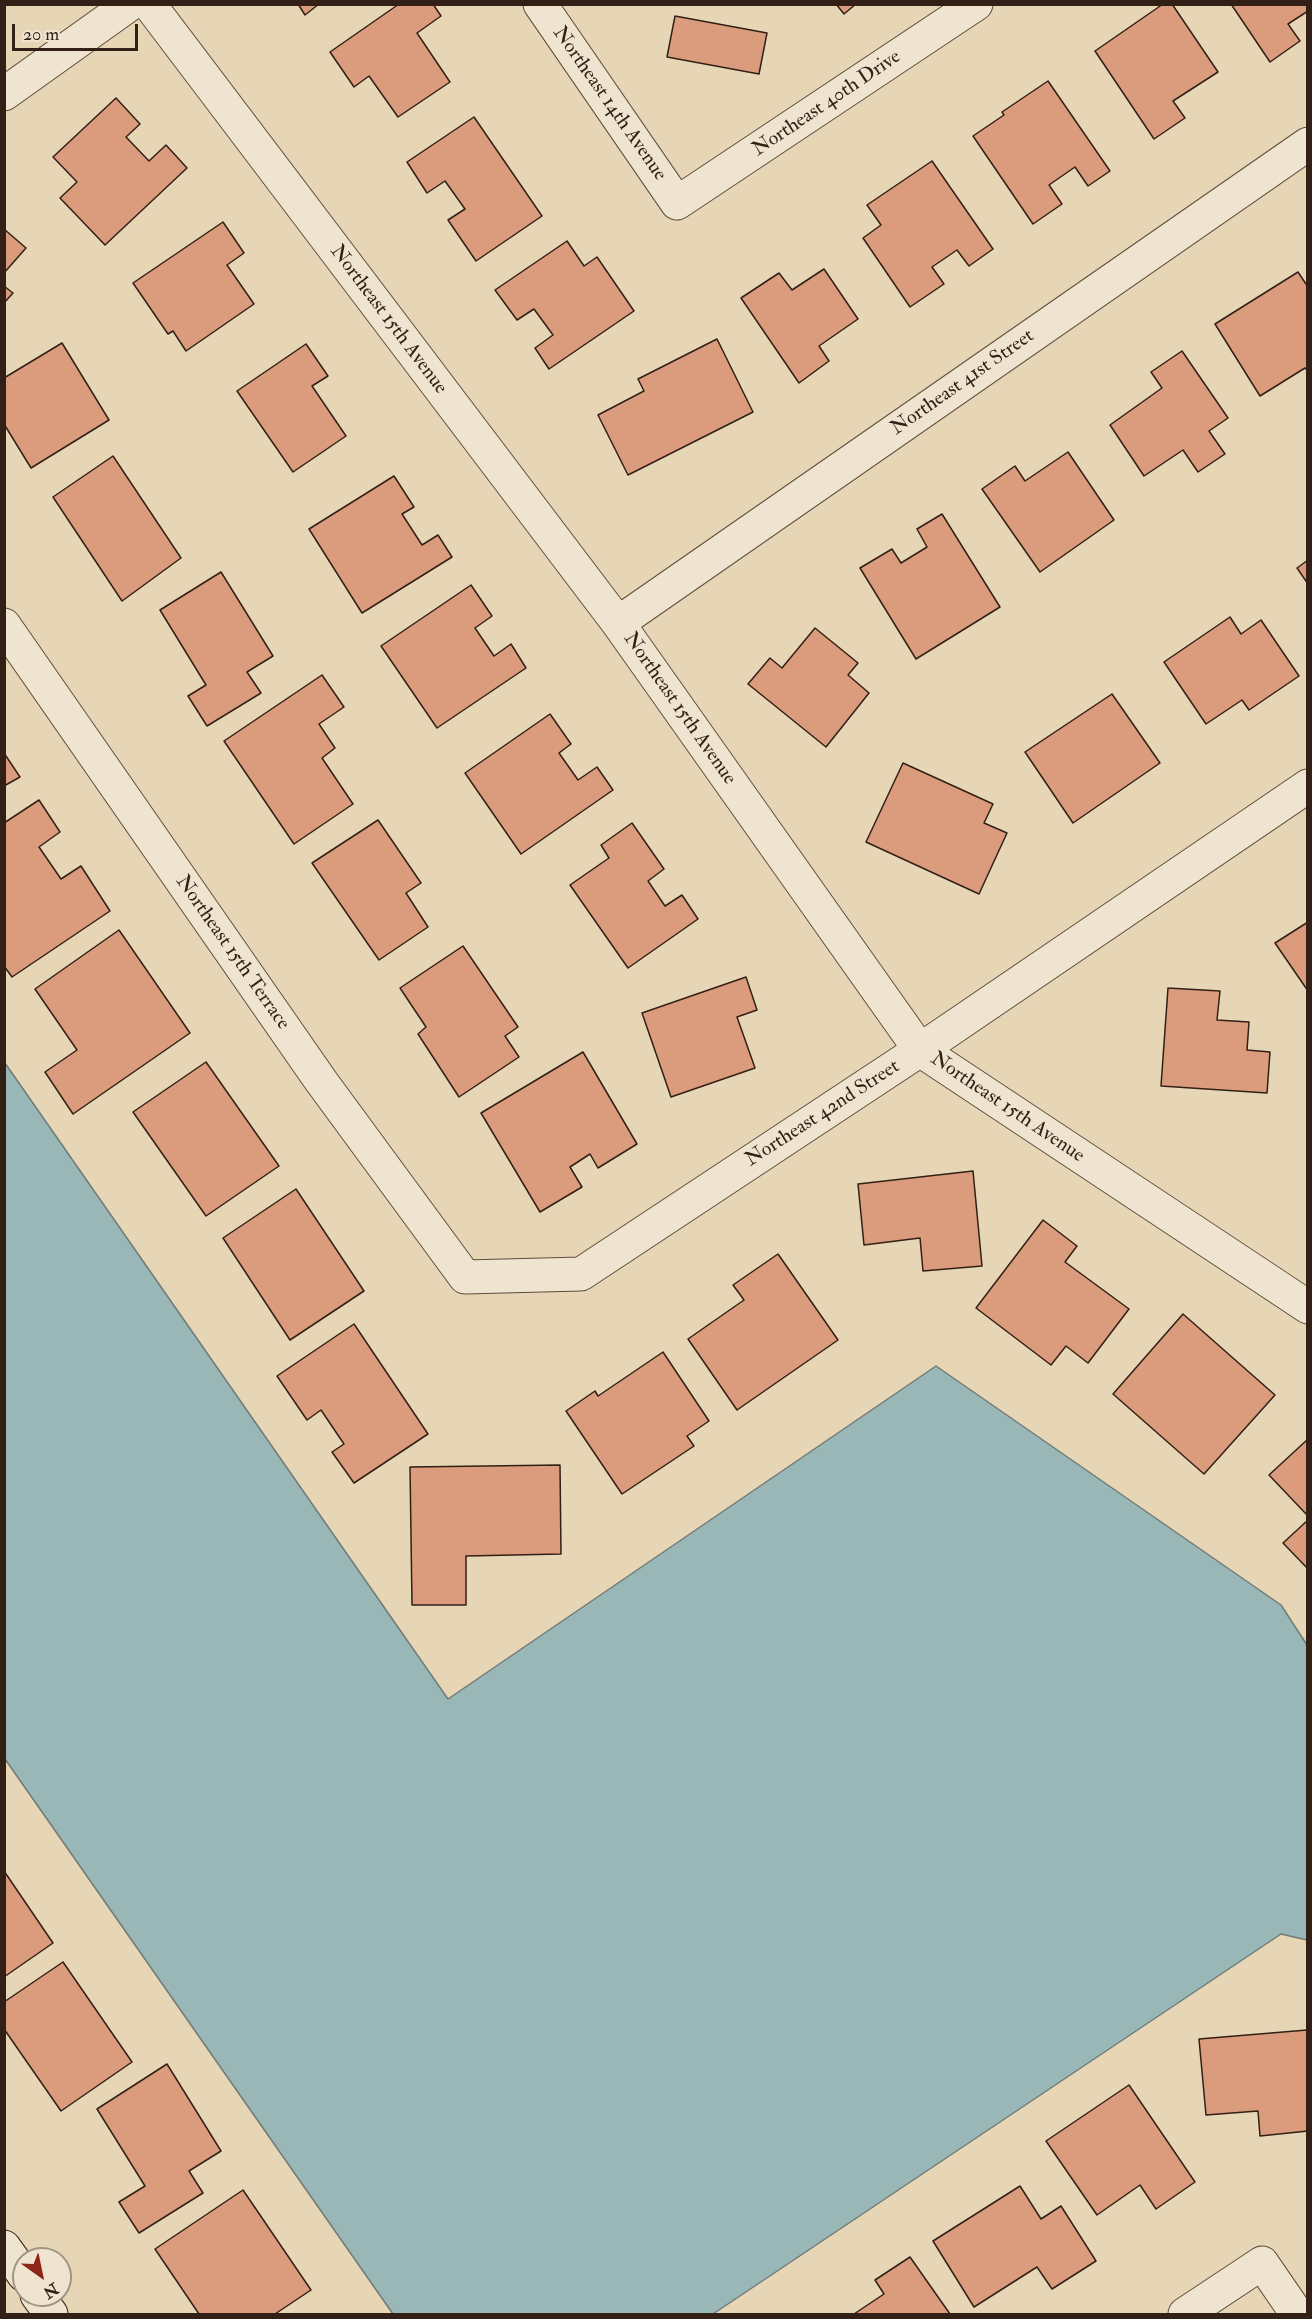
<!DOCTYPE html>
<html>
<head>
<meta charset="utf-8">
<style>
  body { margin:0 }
  #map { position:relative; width:1312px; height:2319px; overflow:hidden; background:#e7d6b6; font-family:"IM FELL Double Pica",serif }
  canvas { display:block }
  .frame { position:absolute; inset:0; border:6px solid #321f15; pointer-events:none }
  .north { position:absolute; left:12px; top:2247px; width:60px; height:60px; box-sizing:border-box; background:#efe4d0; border:2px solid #a39585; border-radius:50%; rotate:147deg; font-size:16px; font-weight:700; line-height:24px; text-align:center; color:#321f15 }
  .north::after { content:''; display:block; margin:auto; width:21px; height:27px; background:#8f2418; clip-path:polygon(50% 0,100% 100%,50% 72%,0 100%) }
  .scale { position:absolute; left:12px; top:24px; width:126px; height:27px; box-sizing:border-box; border:3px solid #321f15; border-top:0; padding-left:8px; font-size:18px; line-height:21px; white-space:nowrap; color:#321f15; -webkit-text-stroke:4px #efe4d0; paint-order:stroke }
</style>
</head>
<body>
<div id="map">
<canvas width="1312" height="2319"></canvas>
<div class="frame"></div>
<div class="north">N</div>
<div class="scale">20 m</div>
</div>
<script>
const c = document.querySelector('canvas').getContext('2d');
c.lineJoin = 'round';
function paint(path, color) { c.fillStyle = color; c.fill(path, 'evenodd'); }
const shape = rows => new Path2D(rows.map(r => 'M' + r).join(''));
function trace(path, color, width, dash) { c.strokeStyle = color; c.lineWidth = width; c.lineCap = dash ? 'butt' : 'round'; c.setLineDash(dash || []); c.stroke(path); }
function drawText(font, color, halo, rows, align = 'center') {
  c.font = font + ' "IM FELL Double Pica",serif'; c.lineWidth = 5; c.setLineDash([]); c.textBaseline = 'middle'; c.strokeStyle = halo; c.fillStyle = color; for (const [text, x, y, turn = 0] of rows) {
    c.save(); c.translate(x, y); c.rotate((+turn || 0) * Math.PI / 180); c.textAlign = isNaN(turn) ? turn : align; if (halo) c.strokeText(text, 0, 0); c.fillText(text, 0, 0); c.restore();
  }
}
const water = shape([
  [5,1063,448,1699,936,1366,1281,1605,1307,1645,1307,1940,1281,1934,713,2314,393,2314,5,1759,5,1063]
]);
paint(water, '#9ab7b7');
trace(water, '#707a76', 1.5);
const building = shape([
  [298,4,319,4,305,15,298,4],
  [399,4,433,4,441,16,417,33,450,82,398,117,369,76,354,87,330,52,399,4],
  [836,4,856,4,844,14,836,4],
  [1163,4,1172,4,1218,72,1173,101,1185,118,1154,139,1095,51,1163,4],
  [1231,4,1308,4,1308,11,1288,24,1300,41,1270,62,1231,4],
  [675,16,767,33,759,74,667,57,675,16],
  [1048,81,1110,171,1088,186,1075,167,1049,185,1062,204,1033,224,973,136,1004,115,1002,112,1048,81],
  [116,98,140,124,126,137,149,161,166,145,187,168,105,245,60,198,77,182,53,157,116,98],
  [474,117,542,216,476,261,448,220,465,209,445,181,427,193,407,162,474,117],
  [932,161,993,249,969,266,957,250,932,267,944,284,910,307,863,238,881,225,867,205,932,161],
  [223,222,244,253,227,265,254,304,186,351,173,331,168,334,133,283,223,222],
  [4,229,26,248,4,273,4,229],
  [567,241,584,266,597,257,634,311,549,369,535,348,553,335,534,309,517,320,495,290,567,241],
  [824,269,858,319,819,346,829,361,799,383,741,298,779,273,792,290,824,269],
  [1298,272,1308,287,1308,371,1305,368,1260,396,1215,324,1298,272],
  [4,286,13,293,4,303,4,286],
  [717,339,753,412,628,475,598,415,644,391,638,379,717,339],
  [62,343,109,420,31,468,4,424,4,378,62,343],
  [306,344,328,376,312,386,346,436,293,472,237,391,306,344],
  [1182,351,1228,418,1209,431,1225,454,1198,472,1183,450,1144,476,1110,425,1162,388,1151,372,1182,351],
  [1068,452,1114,520,1040,572,982,489,1015,466,1025,481,1068,452],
  [113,456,181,558,122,601,53,497,113,456],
  [394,476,414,507,402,514,422,545,438,535,452,557,362,613,309,529,394,476],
  [942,514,1000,607,916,659,860,568,892,549,901,563,927,547,917,529,942,514],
  [1308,560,1308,584,1297,568,1308,560],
  [221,572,273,656,247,672,261,693,207,726,188,696,206,685,160,610,221,572],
  [471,585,492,616,475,628,494,656,511,644,526,668,437,728,381,646,471,585],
  [1230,617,1241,634,1261,620,1299,676,1249,710,1242,700,1206,724,1164,662,1230,617],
  [815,628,858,663,848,675,869,693,826,747,748,684,770,658,782,668,815,628],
  [322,675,344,707,319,724,335,748,322,758,353,804,294,844,224,741,322,675],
  [1112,694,1160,763,1073,823,1025,752,1112,694],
  [550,714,571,744,559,753,578,780,597,767,613,790,521,854,465,773,550,714],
  [4,753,20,777,4,786,4,753],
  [903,763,993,804,984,823,1007,833,979,894,866,842,903,763],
  [39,800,60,832,39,847,61,879,81,866,110,911,12,977,4,966,4,823,39,800],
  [378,820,421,883,406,893,428,927,379,960,312,863,378,820],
  [632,823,664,869,648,881,665,906,682,895,698,919,628,968,570,885,609,858,601,845,632,823],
  [1308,922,1308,991,1275,943,1308,922],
  [119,930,190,1033,73,1114,45,1072,77,1050,35,989,119,930],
  [463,946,518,1027,505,1036,519,1057,459,1097,418,1034,426,1027,400,988,463,946],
  [746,977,757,1010,737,1017,755,1068,671,1097,642,1013,746,977],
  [1168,988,1220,991,1217,1020,1249,1022,1247,1050,1270,1052,1267,1093,1161,1086,1168,988],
  [583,1052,637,1144,598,1168,590,1154,570,1167,582,1187,540,1212,481,1113,583,1052],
  [206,1062,279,1166,206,1216,133,1112,206,1062],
  [973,1171,982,1266,923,1271,920,1238,864,1245,858,1184,973,1171],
  [296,1189,364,1291,290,1340,223,1238,296,1189],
  [1043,1220,1077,1246,1065,1262,1129,1309,1088,1363,1066,1346,1051,1365,976,1308,1043,1220],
  [778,1254,838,1340,737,1410,688,1339,744,1300,733,1285,778,1254],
  [1183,1314,1275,1395,1204,1474,1113,1394,1183,1314],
  [354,1324,428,1434,354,1483,332,1452,344,1444,321,1410,307,1420,277,1376,354,1324],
  [663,1352,709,1421,687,1436,694,1446,622,1494,566,1411,595,1391,598,1396,663,1352],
  [1308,1439,1308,1516,1269,1475,1308,1439],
  [560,1465,561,1554,466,1556,466,1605,412,1605,410,1467,560,1465],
  [1308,1520,1308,1569,1283,1543,1308,1520],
  [4,1871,53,1943,4,1977,4,1871],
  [63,1962,132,2062,61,2111,4,2029,4,2002,63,1962],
  [1307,2030,1308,2131,1260,2136,1258,2111,1206,2115,1199,2039,1307,2030],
  [167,2064,221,2151,189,2171,203,2193,139,2233,119,2202,145,2186,97,2109,167,2064],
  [1129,2085,1195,2182,1156,2209,1140,2185,1097,2215,1046,2141,1129,2085],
  [1020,2186,1041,2219,1061,2206,1096,2261,1052,2289,1037,2267,974,2307,933,2241,1020,2186],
  [243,2190,311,2290,275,2314,199,2314,155,2249,243,2190],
  [910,2257,950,2314,854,2314,884,2294,875,2280,910,2257]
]);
paint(building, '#da9c7c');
trace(building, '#321f15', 1.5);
const street = shape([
  [149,4,618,623,920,1050,1308,1307],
  [540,4,677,203,976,4],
  [4,94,130,4],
  [618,623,1308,144],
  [4,625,321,1081,465,1277,581,1274,920,1050,1308,786],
  [1185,2314,1262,2263,1297,2314]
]);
const secondary = shape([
  [4,2247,24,2275],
  [37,2295,51,2314]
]);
trace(street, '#5f4d3d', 35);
trace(secondary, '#321f15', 35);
trace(street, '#efe4d0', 33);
trace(secondary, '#efe4d0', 33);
drawText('20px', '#321f15', '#efe4d0', [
  ["Northeast 14th Avenue",609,104,55],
  ["Northeast 40th Drive",827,104,-34],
  ["Northeast 15th Avenue",388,320,53],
  ["Northeast 41st Street",963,383,-35],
  ["Northeast 15th Avenue",679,709,55],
  ["Northeast 15th Terrace",232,953,55],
  ["Northeast 15th Avenue",1007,1108,34],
  ["Northeast 42nd Street",823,1114,-33]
]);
</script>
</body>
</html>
